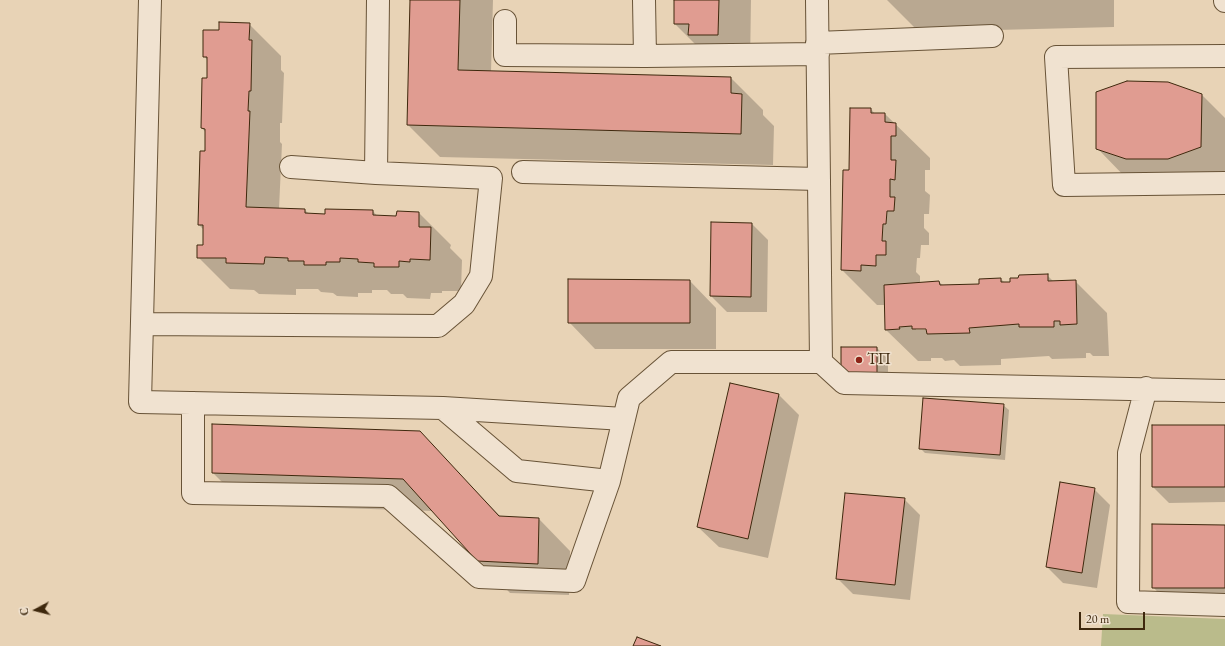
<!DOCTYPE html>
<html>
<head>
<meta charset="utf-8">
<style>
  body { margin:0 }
  #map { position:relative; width:1225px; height:646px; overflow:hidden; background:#e8d3b6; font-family:"EB Garamond",serif }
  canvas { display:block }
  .north { position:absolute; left:16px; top:590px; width:40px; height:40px; -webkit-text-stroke:3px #f0e2d0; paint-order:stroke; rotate:263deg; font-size:11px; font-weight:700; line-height:16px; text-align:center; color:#3e280d }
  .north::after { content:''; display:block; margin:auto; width:14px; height:18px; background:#3e280d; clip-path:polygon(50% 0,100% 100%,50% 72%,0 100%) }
  .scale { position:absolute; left:1079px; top:612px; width:66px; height:18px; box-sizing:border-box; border:2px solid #3e280d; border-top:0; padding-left:5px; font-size:12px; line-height:14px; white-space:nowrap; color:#3e280d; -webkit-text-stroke:3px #f0e2d0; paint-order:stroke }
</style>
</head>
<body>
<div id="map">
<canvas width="1225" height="646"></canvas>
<div class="north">С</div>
<div class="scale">20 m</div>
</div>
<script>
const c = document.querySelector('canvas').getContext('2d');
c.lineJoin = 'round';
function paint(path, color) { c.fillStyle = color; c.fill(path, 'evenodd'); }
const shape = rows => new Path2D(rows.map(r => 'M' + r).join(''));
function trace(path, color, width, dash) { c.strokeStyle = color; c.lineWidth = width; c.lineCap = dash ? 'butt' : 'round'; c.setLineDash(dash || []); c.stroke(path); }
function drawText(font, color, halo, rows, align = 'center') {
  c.font = font + ' "EB Garamond",serif'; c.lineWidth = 3; c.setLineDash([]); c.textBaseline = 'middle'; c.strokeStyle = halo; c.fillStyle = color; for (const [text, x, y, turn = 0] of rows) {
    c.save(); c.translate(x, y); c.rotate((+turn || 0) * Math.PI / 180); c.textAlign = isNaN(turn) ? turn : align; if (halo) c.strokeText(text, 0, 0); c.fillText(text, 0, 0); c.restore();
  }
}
paint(shape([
  [1103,614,1225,619,1225,646,1101,646]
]), '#babb8b');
paint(shape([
  [411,0,493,0,491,72,731,78,763,110,763,115,774,126,773,165,440,157,408,125],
  [675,0,751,0,750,67,721,66,711,56,707,56,675,24],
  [887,0,1114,0,1114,27,919,32],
  [249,24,281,56,281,70,284,73,282,123,280,123,280,142,282,144,279,209,305,210,310,215,326,215,373,211,378,217,397,217,419,213,451,245,450,248,462,260,461,291,442,291,442,293,431,293,430,299,407,298,403,294,391,294,387,290,372,290,372,293,358,293,358,297,337,296,333,293,321,292,318,289,296,289,296,295,259,294,254,290,230,289,198,257,203,246,204,230,199,225,206,133,202,128,208,79,208,61,204,56,220,31],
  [1201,94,1225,118,1225,182,1129,181,1097,148],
  [871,109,875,114,885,114,930,158,930,170,925,170,925,191,930,195,929,214,924,214,924,228,929,233,929,245,921,245,920,258,917,258,916,272,920,276,920,283,939,282,944,286,980,285,1001,279,1005,283,1047,275,1054,282,1075,281,1107,313,1109,356,1093,356,1090,353,1086,353,1086,358,1052,359,1049,356,1001,359,1001,365,960,366,954,360,945,361,942,358,931,358,931,361,918,361,886,330,885,305,877,305,842,270,850,171],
  [916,328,931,328,931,330,916,330],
  [752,224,768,240,767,312,727,312,711,296],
  [690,281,716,308,716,349,595,349,569,322],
  [877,348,888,359,888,384,842,373],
  [779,395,799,415,768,558,719,547,698,527],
  [1003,405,1009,410,1005,460,925,453,920,448],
  [1225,426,1225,502,1169,503,1153,487],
  [419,432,501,517,539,519,570,551,569,595,510,593,433,511,245,505,213,473],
  [1094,489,1110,505,1097,588,1063,583,1047,567],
  [904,499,920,515,910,600,853,594,837,578],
  [1225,526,1225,604,1168,603,1153,587]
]), '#0003');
const building = shape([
  [410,0,460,0,458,70,731,77,731,93,742,94,741,134,407,125,410,0],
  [674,0,719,0,718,35,688,35,689,24,674,24,674,0],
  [219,22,250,23,249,40,252,40,251,91,249,91,248,111,250,111,246,207,305,209,305,213,325,214,325,209,373,210,373,215,396,216,397,211,419,212,419,227,431,227,430,260,410,259,410,262,399,261,399,267,374,267,374,263,358,262,358,259,340,258,340,262,326,262,326,265,304,265,304,261,288,261,288,258,265,257,264,264,226,263,226,258,197,258,197,245,203,245,203,225,198,225,200,151,205,151,205,129,201,128,202,78,207,78,207,57,203,57,203,30,219,30,219,22],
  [1127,81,1168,82,1202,94,1201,147,1168,159,1126,159,1096,149,1096,92,1127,81],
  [850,108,871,108,871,113,885,113,885,122,896,123,896,136,891,136,891,160,896,160,895,180,890,179,890,197,895,197,894,211,887,211,886,224,883,224,882,241,886,241,886,255,876,255,876,266,861,265,861,271,841,270,843,170,849,170,850,108],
  [711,222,752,223,751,297,710,296,711,222],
  [1048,274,1048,281,1076,280,1077,324,1060,325,1060,321,1054,321,1054,327,1019,327,1019,324,969,328,970,333,927,334,926,329,912,329,912,326,899,327,900,329,885,330,884,285,939,281,940,285,979,284,979,279,1001,278,1001,282,1010,282,1010,278,1018,278,1019,275,1048,274],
  [568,279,690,280,690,323,568,323,568,279],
  [841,347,877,347,877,374,841,374,841,347],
  [730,383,779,394,748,539,697,527,730,383],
  [923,398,1004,404,1000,455,919,449,923,398],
  [212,424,420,431,499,516,539,518,538,564,477,561,403,479,212,473,212,424],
  [1152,425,1225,425,1225,487,1152,487,1152,425],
  [1060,482,1095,488,1082,573,1046,567,1060,482],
  [845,493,905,498,895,585,836,579,845,493],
  [1152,524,1225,525,1225,588,1152,588,1152,524],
  [637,637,661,646,633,646,637,637]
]);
paint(building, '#e09c91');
trace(building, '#3e280d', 1);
const minor = shape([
  [150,0,140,402,443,408,624,419],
  [644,0,645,56],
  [817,0,821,362,844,383,1225,391],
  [1225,0,1225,1],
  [505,21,505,55,645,56,818,54],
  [817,43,992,36],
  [1225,56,1056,57,1064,185,1225,183],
  [291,167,376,173],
  [523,172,819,179],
  [142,324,438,326,464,304,481,276,491,178,376,173,378,0],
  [1146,388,1129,453,1128,602,1225,605],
  [193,403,193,493,388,496,479,577,574,581,609,481,629,398,671,362,821,362],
  [443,408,517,471,609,481]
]);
trace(minor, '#685337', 24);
trace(minor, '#f0e2d0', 22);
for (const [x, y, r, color] of [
  [859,360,4,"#8f2418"]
]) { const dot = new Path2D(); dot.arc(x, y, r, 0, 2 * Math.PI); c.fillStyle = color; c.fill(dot); trace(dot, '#f0e2d0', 1.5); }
drawText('16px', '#3e280d', '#f0e2d0', [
  ["ТП",867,360]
], 'left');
</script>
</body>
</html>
